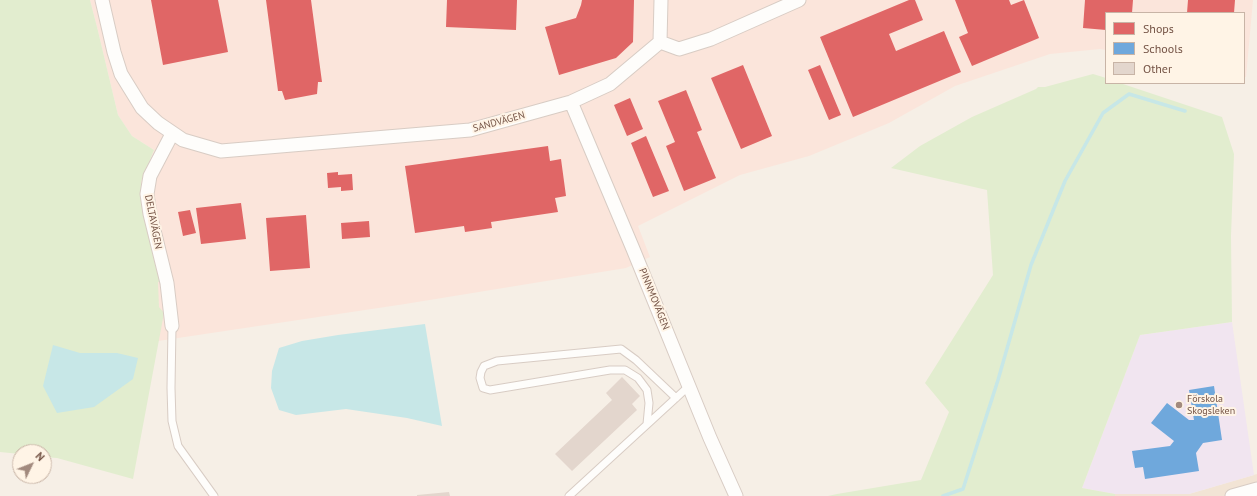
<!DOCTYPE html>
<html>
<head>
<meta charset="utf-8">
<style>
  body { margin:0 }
  #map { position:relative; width:1257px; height:496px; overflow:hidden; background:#f6efe6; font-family:"PT Sans",sans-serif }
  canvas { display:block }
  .legend { position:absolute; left:1105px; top:12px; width:140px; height:72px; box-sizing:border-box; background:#fff4e6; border:1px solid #c8b4a6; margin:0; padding:5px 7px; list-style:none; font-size:12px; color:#755446 }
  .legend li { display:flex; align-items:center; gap:8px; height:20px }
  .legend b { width:20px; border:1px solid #c8b4a6 }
  .north { position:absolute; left:12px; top:444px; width:40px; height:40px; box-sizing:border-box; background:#fff4e6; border:1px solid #c8b4a6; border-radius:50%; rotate:47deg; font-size:11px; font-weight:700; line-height:16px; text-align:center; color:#755446 }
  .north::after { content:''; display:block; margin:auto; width:14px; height:18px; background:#a28a7e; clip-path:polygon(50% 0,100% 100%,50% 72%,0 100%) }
</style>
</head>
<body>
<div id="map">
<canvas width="1257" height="496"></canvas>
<ul class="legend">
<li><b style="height:11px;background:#e06666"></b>Shops</li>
<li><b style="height:11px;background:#6fa8dc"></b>Schools</li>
<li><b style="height:11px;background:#e3d6cd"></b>Other</li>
</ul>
<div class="north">N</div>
</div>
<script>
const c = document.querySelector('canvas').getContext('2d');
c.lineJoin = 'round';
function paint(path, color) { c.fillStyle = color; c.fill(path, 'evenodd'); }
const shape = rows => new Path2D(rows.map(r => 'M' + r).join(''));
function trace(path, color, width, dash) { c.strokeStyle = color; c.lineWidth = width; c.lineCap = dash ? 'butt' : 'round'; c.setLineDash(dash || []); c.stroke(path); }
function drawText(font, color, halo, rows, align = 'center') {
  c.font = font + ' "PT Sans",sans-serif'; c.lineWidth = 4; c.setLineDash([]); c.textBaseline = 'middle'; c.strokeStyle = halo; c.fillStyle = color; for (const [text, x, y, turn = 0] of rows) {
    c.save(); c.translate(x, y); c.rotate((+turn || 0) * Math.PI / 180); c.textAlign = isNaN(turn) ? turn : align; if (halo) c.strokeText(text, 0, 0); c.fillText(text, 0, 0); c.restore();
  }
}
paint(shape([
  [1257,474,1257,496,1115,496,1115,494,1189,494]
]), '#f2e4d5');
paint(shape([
  [90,0,1253,0,1246,77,1244,77,1244,13,1106,13,1106,50,1100,49,1050,54,955,86,889,123,809,156,740,175,638,226,650,257,626,268,405,304,158,341,159,307,144,213,141,182,154,150,132,136,118,115,98,31]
]), '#fbe5db');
paint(shape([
  [1232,322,1254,475,1189,494,1115,494,1082,488,1140,335]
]), '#f1e5f0');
paint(shape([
  [0,0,90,0,98,31,118,115,132,136,154,150,141,182,144,212,161,282,158,282,159,307,164,313,133,479,57,458,44,457,44,452,20,452,20,454,0,452],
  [1093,74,1106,78,1106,83,1120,83,1222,117,1234,154,1231,236,1232,322,1140,335,1082,488,1115,494,1115,496,828,496,837,494,921,480,949,412,925,383,993,275,987,190,891,168,920,146,972,117,1036,89,1038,87,1045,87]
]), '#e2edcf');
paint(shape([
  [425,324,442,426,407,418,346,409,296,415,279,410,271,388,272,371,279,348,302,341,338,335],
  [53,345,80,353,117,353,138,358,133,379,94,407,57,413,43,386]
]), '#c7e7e7');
paint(shape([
  [151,0,218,0,228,52,163,65],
  [266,0,311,0,322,82,318,82,317,94,285,100,282,91,278,91],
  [447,0,517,0,516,30,446,27],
  [582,0,634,0,633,42,616,58,559,75,545,27,576,18,581,5],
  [909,0,915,0,923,20,889,34,896,51,944,31,961,72,853,117,820,37],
  [955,0,1009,0,1011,5,1024,0,1039,38,972,66,959,37,968,33],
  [1085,0,1133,0,1132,13,1106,13,1106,30,1083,28],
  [1188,0,1235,0,1234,13,1187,13],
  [743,65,772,136,741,149,711,78],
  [820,65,841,115,829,120,808,70],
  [686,90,702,130,697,132,716,178,684,191,666,146,675,142,658,101],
  [630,98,643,129,627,136,614,105],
  [646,136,669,191,653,197,631,143],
  [548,146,550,161,561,159,566,196,555,198,558,212,491,222,492,228,465,232,464,226,415,233,405,166],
  [338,172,338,175,352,174,353,190,341,191,341,187,328,188,327,173],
  [241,203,246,239,201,244,196,208],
  [190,210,196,233,183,236,178,212],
  [306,215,310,268,270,271,266,218],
  [369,221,370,237,342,239,341,223]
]), '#e06666');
paint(shape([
  [1214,386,1222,440,1203,443,1196,453,1199,471,1145,479,1143,467,1135,468,1132,451,1170,446,1174,441,1151,423,1167,403,1189,420,1194,420,1189,390]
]), '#6fa8dc');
trace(shape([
  [943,496,963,489,998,380,1031,265,1065,181,1103,113,1129,94,1185,111]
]), '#c7e7e7', 3.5);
paint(shape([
  [622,377,640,396,632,404,637,410,572,471,555,454,612,400,606,393],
  [449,492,450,496,417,496,417,495]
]), '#e3d6cd');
const service = shape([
  [172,326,171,388,172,421,178,446,214,496],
  [647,424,649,403,647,390,638,378,625,370,610,370,490,390,483,388,480,378,481,372,484,366,497,361,621,349,636,360,676,398],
  [569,496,689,386]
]);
const minor = shape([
  [102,0,114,52,121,74,142,108,158,123,183,140,221,151,470,130,571,102,610,84,660,42,679,49,711,39,799,0],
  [660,42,661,0],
  [571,102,633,249,710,438,736,496],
  [172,134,150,176,147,194,150,214,167,283,172,326],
  [1232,496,1257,489]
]);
trace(service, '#d8ccc4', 9);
trace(minor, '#d8ccc4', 15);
trace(service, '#fefdfb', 7);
trace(minor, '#fefdfb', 13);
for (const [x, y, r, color] of [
  [1179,405,4,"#a28a7e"]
]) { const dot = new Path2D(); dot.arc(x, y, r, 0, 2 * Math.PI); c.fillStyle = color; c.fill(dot); trace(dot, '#fff4e6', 1.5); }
drawText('10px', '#755446', '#fff4e6', [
  ["SANDVÄGEN",499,122,-15],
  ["DELTAVÄGEN",153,222,79],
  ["PINNMOVÄGEN",654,299,68]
]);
drawText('10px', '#755446', '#fff4e6', [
  ["Förskola",1187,399],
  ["Skogsleken",1187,411]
], 'left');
</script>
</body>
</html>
